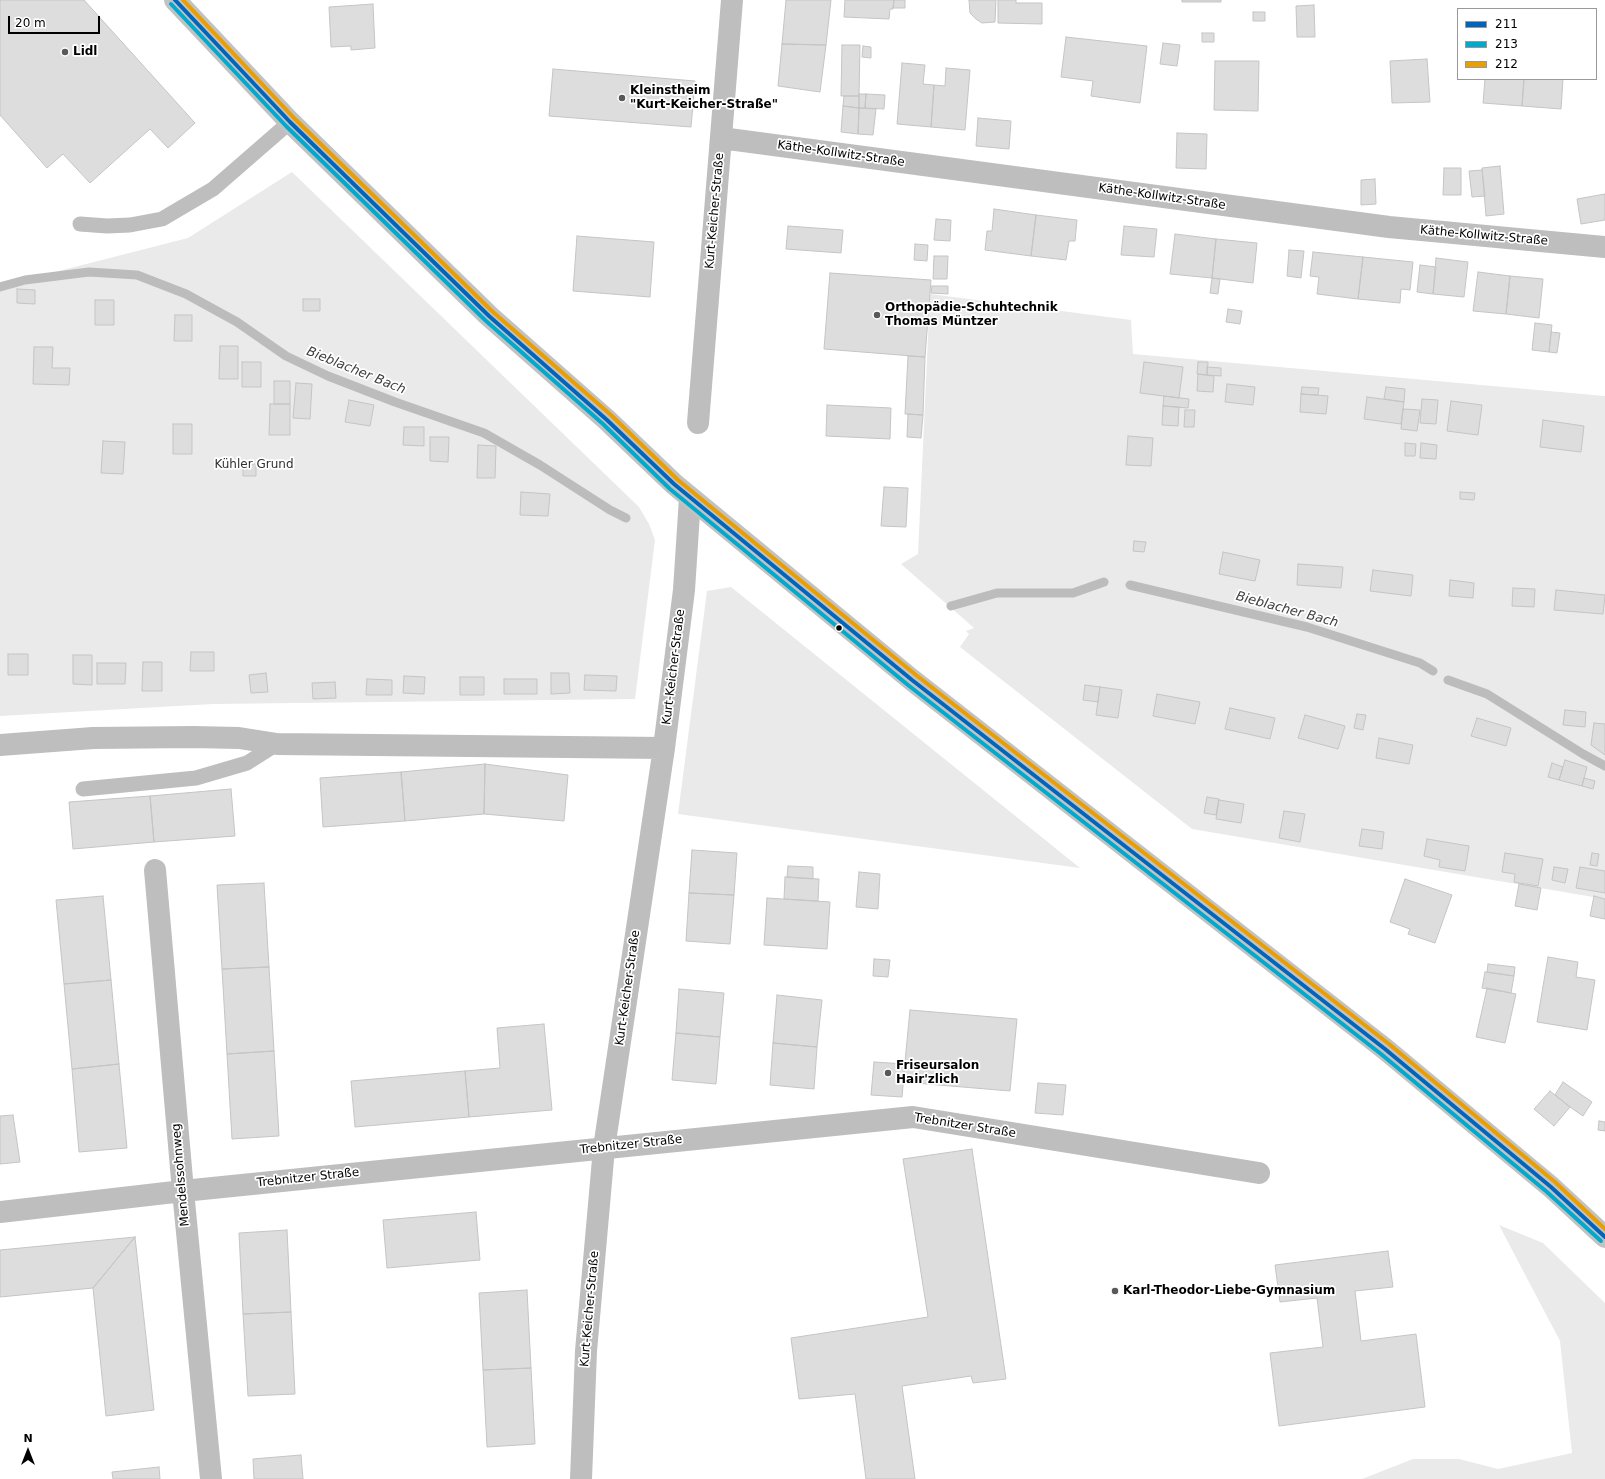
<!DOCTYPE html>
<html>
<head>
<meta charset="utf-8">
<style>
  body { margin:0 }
  #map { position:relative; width:1605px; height:1479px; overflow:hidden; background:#fff; font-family:"DejaVu Sans",sans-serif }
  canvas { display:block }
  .legend { position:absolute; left:1457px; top:8px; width:140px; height:72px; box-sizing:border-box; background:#fff; border:1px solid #999; margin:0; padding:5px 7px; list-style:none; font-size:12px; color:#000 }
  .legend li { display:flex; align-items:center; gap:8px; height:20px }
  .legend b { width:20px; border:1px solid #999 }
  .north { position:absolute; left:8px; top:1431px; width:40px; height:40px; -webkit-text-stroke:3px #fff; paint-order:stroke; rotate:0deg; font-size:11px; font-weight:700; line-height:16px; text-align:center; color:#000 }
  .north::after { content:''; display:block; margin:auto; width:14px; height:18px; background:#000; clip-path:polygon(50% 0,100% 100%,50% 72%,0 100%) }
  .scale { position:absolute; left:8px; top:16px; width:92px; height:18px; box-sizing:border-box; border:2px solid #000; border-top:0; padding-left:5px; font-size:12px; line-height:14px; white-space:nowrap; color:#000; -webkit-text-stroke:3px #fff; paint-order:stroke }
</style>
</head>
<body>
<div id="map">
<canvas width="1605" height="1479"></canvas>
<ul class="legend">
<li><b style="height:5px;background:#0065bd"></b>211</li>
<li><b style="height:5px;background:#00a9ce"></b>213</li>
<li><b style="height:5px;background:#eb9e00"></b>212</li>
</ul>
<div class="north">N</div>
<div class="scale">20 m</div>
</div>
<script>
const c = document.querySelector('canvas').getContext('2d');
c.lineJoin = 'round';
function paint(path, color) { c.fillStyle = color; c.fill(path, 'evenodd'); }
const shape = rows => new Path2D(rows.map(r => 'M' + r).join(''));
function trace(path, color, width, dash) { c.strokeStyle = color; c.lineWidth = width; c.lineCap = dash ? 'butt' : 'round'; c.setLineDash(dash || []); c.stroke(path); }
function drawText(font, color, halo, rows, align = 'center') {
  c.font = font + ' "DejaVu Sans",sans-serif'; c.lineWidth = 3.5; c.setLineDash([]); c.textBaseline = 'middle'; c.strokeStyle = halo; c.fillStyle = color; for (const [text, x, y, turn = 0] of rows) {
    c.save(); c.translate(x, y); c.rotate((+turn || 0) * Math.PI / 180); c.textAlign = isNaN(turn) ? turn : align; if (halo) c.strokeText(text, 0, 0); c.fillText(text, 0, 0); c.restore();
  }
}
paint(shape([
  [292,172,639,507,649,524,655,540,635,699,213,704,0,716,0,286,188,238],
  [930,294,1131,320,1133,354,1605,396,1605,899,1192,829,960,647,969,634,966,631,974,628,901,564,918,554],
  [731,587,1080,868,678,814,707,591],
  [1499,1225,1543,1243,1605,1303,1605,1479,1362,1479,1413,1459,1459,1459,1498,1469,1572,1453,1560,1341]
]), '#eaeaea');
trace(shape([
  [0,287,25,280,89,272,137,275,186,294,237,322,286,356,328,376,395,402,484,433,540,465,610,510,626,518],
  [1130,585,1307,627,1420,663,1433,671],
  [951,606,997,593,1073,593,1104,582],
  [1448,680,1487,694,1583,754,1605,766]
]), '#bcbcbc', 9);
const building = shape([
  [0,0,84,0,195,123,168,148,150,129,90,183,63,154,47,168,0,115,0,0],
  [786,0,831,0,826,45,782,44,786,0],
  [845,0,894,0,893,9,890,9,889,19,844,17,845,0],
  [894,0,905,0,905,8,893,8,894,0],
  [969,0,996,0,995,22,982,23,976,19,970,13,969,0],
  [998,0,1016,0,1016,3,1042,3,1042,24,998,23,998,0],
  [1182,0,1221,0,1221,2,1182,2,1182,0],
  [373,4,375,48,351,50,351,46,331,47,329,7,373,4],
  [1314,5,1315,37,1297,37,1296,6,1314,5],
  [1253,12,1265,12,1265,21,1253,21,1253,12],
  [1202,33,1214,33,1214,42,1202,42,1202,33],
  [1066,37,1147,46,1140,103,1091,96,1093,81,1061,77,1066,37],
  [1163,43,1180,45,1177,66,1160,64,1163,43],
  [782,44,826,45,820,92,778,86,782,44],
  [842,45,860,45,859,96,841,96,842,45],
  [863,46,871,47,871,58,862,57,863,46],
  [1427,59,1430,102,1392,103,1390,61,1427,59],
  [1215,61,1259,61,1258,111,1214,110,1215,61],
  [902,63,925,65,923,84,934,85,931,127,897,124,902,63],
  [946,68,970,70,965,130,931,127,934,85,945,86,946,68],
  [553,69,695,81,691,127,549,116,553,69],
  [1485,79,1524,79,1522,106,1483,103,1485,79],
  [1524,79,1563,79,1561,109,1522,106,1524,79],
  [859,94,866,94,865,108,859,108,859,94],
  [866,94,885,95,884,109,865,108,866,94],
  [844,96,859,96,859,108,843,106,844,96],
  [843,106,859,108,858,134,841,132,843,106],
  [859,108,876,109,873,135,858,134,859,108],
  [978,118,1011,121,1009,149,976,146,978,118],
  [1177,133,1207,134,1206,169,1176,168,1177,133],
  [1500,166,1504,214,1486,216,1482,168,1500,166],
  [1444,168,1461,168,1461,195,1443,195,1444,168],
  [1482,170,1485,196,1472,197,1469,171,1482,170],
  [1375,179,1376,204,1361,205,1361,180,1375,179],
  [1605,194,1605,220,1581,224,1577,199,1605,194],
  [994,209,1036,215,1031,256,985,250,987,231,992,231,994,209],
  [1036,215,1077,220,1075,241,1069,241,1066,260,1031,256,1036,215],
  [936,219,951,220,950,241,934,240,936,219],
  [788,226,843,230,841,253,786,249,788,226],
  [1124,226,1157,229,1154,257,1121,255,1124,226],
  [1175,234,1216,239,1212,278,1170,274,1175,234],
  [577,236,654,242,650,297,573,291,577,236],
  [1216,239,1257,243,1253,283,1212,278,1216,239],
  [915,244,928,245,927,261,914,260,915,244],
  [1289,250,1304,251,1301,278,1287,276,1289,250],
  [1313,252,1363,257,1358,299,1317,294,1319,277,1310,276,1313,252],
  [934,256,948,256,947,279,933,279,934,256],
  [1363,257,1413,262,1410,290,1401,289,1400,303,1358,299,1363,257],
  [1436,258,1468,262,1464,297,1433,294,1436,258],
  [1420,265,1436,267,1433,294,1417,292,1420,265],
  [1478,272,1510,276,1506,314,1473,311,1478,272],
  [830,273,931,280,925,357,824,349,830,273],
  [1510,276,1543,279,1539,318,1506,314,1510,276],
  [1212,278,1220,279,1218,294,1210,293,1212,278],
  [932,286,948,286,948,294,931,293,932,286],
  [17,289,35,290,35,304,17,303,17,289],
  [303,299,320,299,320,311,303,311,303,299],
  [95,300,114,300,114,325,95,325,95,300],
  [1228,309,1242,311,1240,324,1226,322,1228,309],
  [175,315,192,315,192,341,174,341,175,315],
  [1535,323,1552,325,1549,352,1532,350,1535,323],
  [1551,332,1560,333,1557,353,1549,352,1551,332],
  [220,346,238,346,238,379,219,379,220,346],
  [34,347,53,347,52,368,70,368,69,385,33,384,34,347],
  [908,356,925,357,923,415,905,414,908,356],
  [242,362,261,362,261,387,242,387,242,362],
  [1144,362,1183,367,1179,398,1140,393,1144,362],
  [1198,362,1208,362,1207,375,1197,374,1198,362],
  [1207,367,1221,368,1221,376,1207,375,1207,367],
  [1198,374,1214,376,1213,392,1197,391,1198,374],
  [274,381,290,381,290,404,274,404,274,381],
  [296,383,312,384,310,419,293,418,296,383],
  [1227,384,1255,387,1253,405,1225,402,1227,384],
  [1302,387,1319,388,1318,395,1301,394,1302,387],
  [1386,387,1405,389,1404,402,1384,399,1386,387],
  [1301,394,1328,396,1326,414,1300,412,1301,394],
  [1164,396,1189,399,1188,408,1163,406,1164,396],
  [1367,397,1404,402,1401,424,1364,419,1367,397],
  [1422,399,1438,400,1436,424,1420,423,1422,399],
  [349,400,374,405,370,426,345,422,349,400],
  [1451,401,1482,405,1478,435,1447,431,1451,401],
  [270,404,290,404,290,435,269,435,270,404],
  [827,405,891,408,890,439,826,436,827,405],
  [1163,406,1179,407,1178,426,1162,425,1163,406],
  [1403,409,1420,410,1417,431,1401,429,1403,409],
  [1185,410,1195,410,1194,427,1184,427,1185,410],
  [908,414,923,415,921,438,907,437,908,414],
  [1543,420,1584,426,1581,452,1540,447,1543,420],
  [173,424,192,424,192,454,173,454,173,424],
  [404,427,424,427,424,446,403,445,404,427],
  [1128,436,1153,438,1151,466,1126,465,1128,436],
  [430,437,449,437,448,462,430,461,430,437],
  [103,441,125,442,123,474,101,473,103,441],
  [1405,443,1416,444,1415,456,1405,456,1405,443],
  [1421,443,1437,445,1436,459,1420,458,1421,443],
  [478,445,496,446,495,478,477,478,478,445],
  [243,464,256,464,256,476,243,476,243,464],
  [884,487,908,488,906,527,881,526,884,487],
  [521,492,550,494,548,516,520,515,521,492],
  [1460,492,1475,493,1474,500,1460,499,1460,492],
  [1134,541,1146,542,1144,552,1133,551,1134,541],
  [1223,552,1260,560,1255,581,1219,574,1223,552],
  [1298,564,1343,567,1341,588,1297,585,1298,564],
  [1373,570,1413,575,1411,596,1370,591,1373,570],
  [1450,580,1474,583,1473,598,1449,596,1450,580],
  [1513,588,1535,589,1534,607,1512,606,1513,588],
  [1556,590,1605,595,1603,614,1554,610,1556,590],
  [191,652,214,652,214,671,190,671,191,652],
  [8,654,28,654,28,675,8,675,8,654],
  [73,655,92,655,92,685,73,684,73,655],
  [143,662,162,662,162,691,142,691,143,662],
  [97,663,126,663,125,684,97,684,97,663],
  [266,673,268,692,251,693,249,675,266,673],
  [551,673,569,673,570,693,551,694,551,673],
  [585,675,617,676,616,691,584,690,585,675],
  [404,676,425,677,424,694,403,693,404,676],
  [460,677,484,677,484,695,460,695,460,677],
  [367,679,392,680,392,695,366,695,367,679],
  [504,679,537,679,537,694,504,694,504,679],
  [335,682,336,698,313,699,312,683,335,682],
  [1085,685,1100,687,1098,702,1083,700,1085,685],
  [1100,687,1122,690,1118,718,1096,715,1100,687],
  [1157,694,1200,702,1195,724,1153,716,1157,694],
  [1230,708,1275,718,1270,739,1225,729,1230,708],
  [1565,710,1586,712,1585,727,1563,725,1565,710],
  [1357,714,1366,715,1363,730,1354,728,1357,714],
  [1305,715,1345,726,1338,749,1298,738,1305,715],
  [1477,718,1511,728,1506,746,1471,736,1477,718],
  [1594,723,1605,724,1605,755,1591,745,1594,723],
  [1379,738,1413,745,1409,764,1376,758,1379,738],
  [1565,760,1587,767,1582,786,1559,780,1565,760],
  [1552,763,1563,767,1559,780,1548,777,1552,763],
  [485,764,484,814,405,821,401,772,485,764],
  [485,764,568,775,564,821,484,814,485,764],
  [401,772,405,821,323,827,320,778,401,772],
  [1584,778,1595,781,1593,789,1582,786,1584,778],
  [231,789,235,836,154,842,150,796,231,789],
  [150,796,154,842,73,849,69,802,150,796],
  [1207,797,1219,799,1216,815,1204,813,1207,797],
  [1219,800,1244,804,1241,823,1216,819,1219,800],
  [1284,811,1305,814,1300,842,1279,838,1284,811],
  [1362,829,1384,832,1382,849,1359,846,1362,829],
  [1427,839,1469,846,1465,871,1439,867,1440,860,1424,856,1427,839],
  [692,850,737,853,734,895,689,893,692,850],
  [1505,853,1543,859,1538,886,1514,882,1515,874,1502,872,1505,853],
  [1592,853,1599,854,1597,866,1590,865,1592,853],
  [788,866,813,867,813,879,787,877,788,866],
  [1554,867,1568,869,1565,883,1552,880,1554,867],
  [1580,867,1605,871,1605,893,1576,888,1580,867],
  [859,872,880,874,878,909,856,907,859,872],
  [785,877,819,879,818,901,784,899,785,877],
  [1405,879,1452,895,1435,943,1408,934,1410,929,1390,922,1405,879],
  [264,883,269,967,222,969,217,885,264,883],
  [1519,884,1541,888,1537,910,1515,906,1519,884],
  [689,893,734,895,730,944,686,941,689,893],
  [103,896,111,980,64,984,56,900,103,896],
  [1594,896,1605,899,1605,919,1590,916,1594,896],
  [767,898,830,902,827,949,764,945,767,898],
  [1548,957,1578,962,1576,977,1595,980,1587,1030,1537,1022,1548,957],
  [874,959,890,960,888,977,873,976,874,959],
  [1488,964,1515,967,1514,976,1487,972,1488,964],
  [269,967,274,1051,227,1054,222,969,269,967],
  [1485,972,1514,976,1511,993,1482,988,1485,972],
  [111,980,119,1064,72,1069,64,984,111,980],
  [1487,988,1516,994,1505,1043,1476,1037,1487,988],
  [679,989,724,993,720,1037,676,1033,679,989],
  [777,995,822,1000,817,1047,773,1043,777,995],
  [910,1010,1017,1019,1010,1091,903,1082,910,1010],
  [544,1024,552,1110,469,1117,465,1071,500,1068,497,1028,544,1024],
  [676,1033,720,1037,716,1084,672,1080,676,1033],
  [773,1043,817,1047,814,1089,770,1085,773,1043],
  [274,1051,279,1136,232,1139,227,1054,274,1051],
  [874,1062,905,1064,902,1097,871,1095,874,1062],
  [119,1064,127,1148,79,1152,72,1069,119,1064],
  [465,1071,469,1117,355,1127,351,1081,465,1071],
  [1563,1082,1592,1102,1583,1116,1570,1107,1555,1095,1563,1082],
  [1038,1083,1066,1085,1063,1115,1035,1113,1038,1083],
  [1550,1091,1570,1107,1554,1126,1534,1109,1550,1091],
  [13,1115,20,1162,0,1164,0,1116,13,1115],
  [1599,1121,1605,1122,1605,1131,1598,1130,1599,1121],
  [972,1149,1006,1379,973,1383,971,1376,902,1386,915,1479,866,1479,855,1394,799,1399,791,1338,928,1317,903,1159,972,1149],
  [476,1212,480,1260,387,1268,383,1220,476,1212],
  [287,1230,291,1312,243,1314,239,1233,287,1230],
  [135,1237,154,1410,106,1416,93,1288,135,1237],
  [135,1237,93,1288,0,1297,0,1250,135,1237],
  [1388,1251,1393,1287,1355,1291,1361,1341,1416,1334,1425,1407,1279,1426,1270,1353,1323,1347,1317,1298,1280,1302,1275,1265,1388,1251],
  [527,1290,531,1368,483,1370,479,1293,527,1290],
  [291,1312,295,1394,248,1396,243,1314,291,1312],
  [531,1368,535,1444,487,1447,483,1370,531,1368],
  [301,1455,303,1479,254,1479,253,1459,301,1455],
  [159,1467,160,1479,113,1479,112,1472,159,1467]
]);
paint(building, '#ddd');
trace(building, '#c5c5c5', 1);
trace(shape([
  [80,224,107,226,130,225,162,219,213,189,290,122],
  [83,789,196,778,247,763,277,744]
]), '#bebebe', 15);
trace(shape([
  [721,138,1389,227,1605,247],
  [698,423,732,0],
  [0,745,93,738,193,737,239,738,277,744,664,748],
  [155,870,183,1191,211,1479],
  [0,1212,183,1191,913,1117,1259,1173],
  [581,1479,586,1351,604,1148,664,748,684,590,690,498]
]), '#bebebe', 22);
trace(shape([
  [175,0,290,122,489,316,607,420,674,484,912,680,1385,1049,1551,1187,1605,1237]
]), '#c2c2c2', 22);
trace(shape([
  [175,0,290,122,489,316,607,420,674,484,912,680,1385,1049,1551,1187,1605,1237]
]), '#0065bd', 4);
trace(shape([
  [171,4,286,126,485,320,603,424,670,489,908,685,1381,1054,1547,1192,1601,1241]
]), '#00a9ce', 4);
trace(shape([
  [183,0,294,118,493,312,611,415,678,480,916,675,1389,1044,1555,1182,1605,1229]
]), '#eb9e00', 4);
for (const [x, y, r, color] of [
  [65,52,4,"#595959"],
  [622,98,4,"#595959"],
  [877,315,4,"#595959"],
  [839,628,3.5,"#000"],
  [888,1073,4,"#595959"],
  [1115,1291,4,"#595959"]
]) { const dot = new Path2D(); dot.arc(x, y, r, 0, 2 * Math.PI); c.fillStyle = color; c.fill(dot); trace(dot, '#fff', 1.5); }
drawText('bold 12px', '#000', '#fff', [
  ["Lidl",73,52],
  ["Kleinstheim",630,91],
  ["\"Kurt-Keicher-Straße\"",630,105],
  ["Orthopädie-Schuhtechnik",885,308],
  ["Thomas Müntzer",885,322],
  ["Friseursalon",896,1066],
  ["Hair'zlich",896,1080],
  ["Karl-Theodor-Liebe-Gymnasium",1123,1291]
], 'left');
drawText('12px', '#000', '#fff', [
  ["Käthe-Kollwitz-Straße",841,154,8],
  ["Käthe-Kollwitz-Straße",1162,197,8],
  ["Kurt-Keicher-Straße",715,211,-85],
  ["Käthe-Kollwitz-Straße",1484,236,5],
  ["Kurt-Keicher-Straße",674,667,-83],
  ["Kurt-Keicher-Straße",628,988,-82],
  ["Trebnitzer Straße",965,1126,9],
  ["Trebnitzer Straße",631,1145,-6],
  ["Mendelssohnweg",181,1175,-95],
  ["Trebnitzer Straße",308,1178,-6],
  ["Kurt-Keicher-Straße",590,1309,-85]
]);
drawText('12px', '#303030', '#fff', [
  ["Kühler Grund",254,465]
]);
drawText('italic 13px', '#414141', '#fff', [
  ["Bieblacher Bach",356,371,22],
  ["Bieblacher Bach",1287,610,15]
]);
</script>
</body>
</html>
